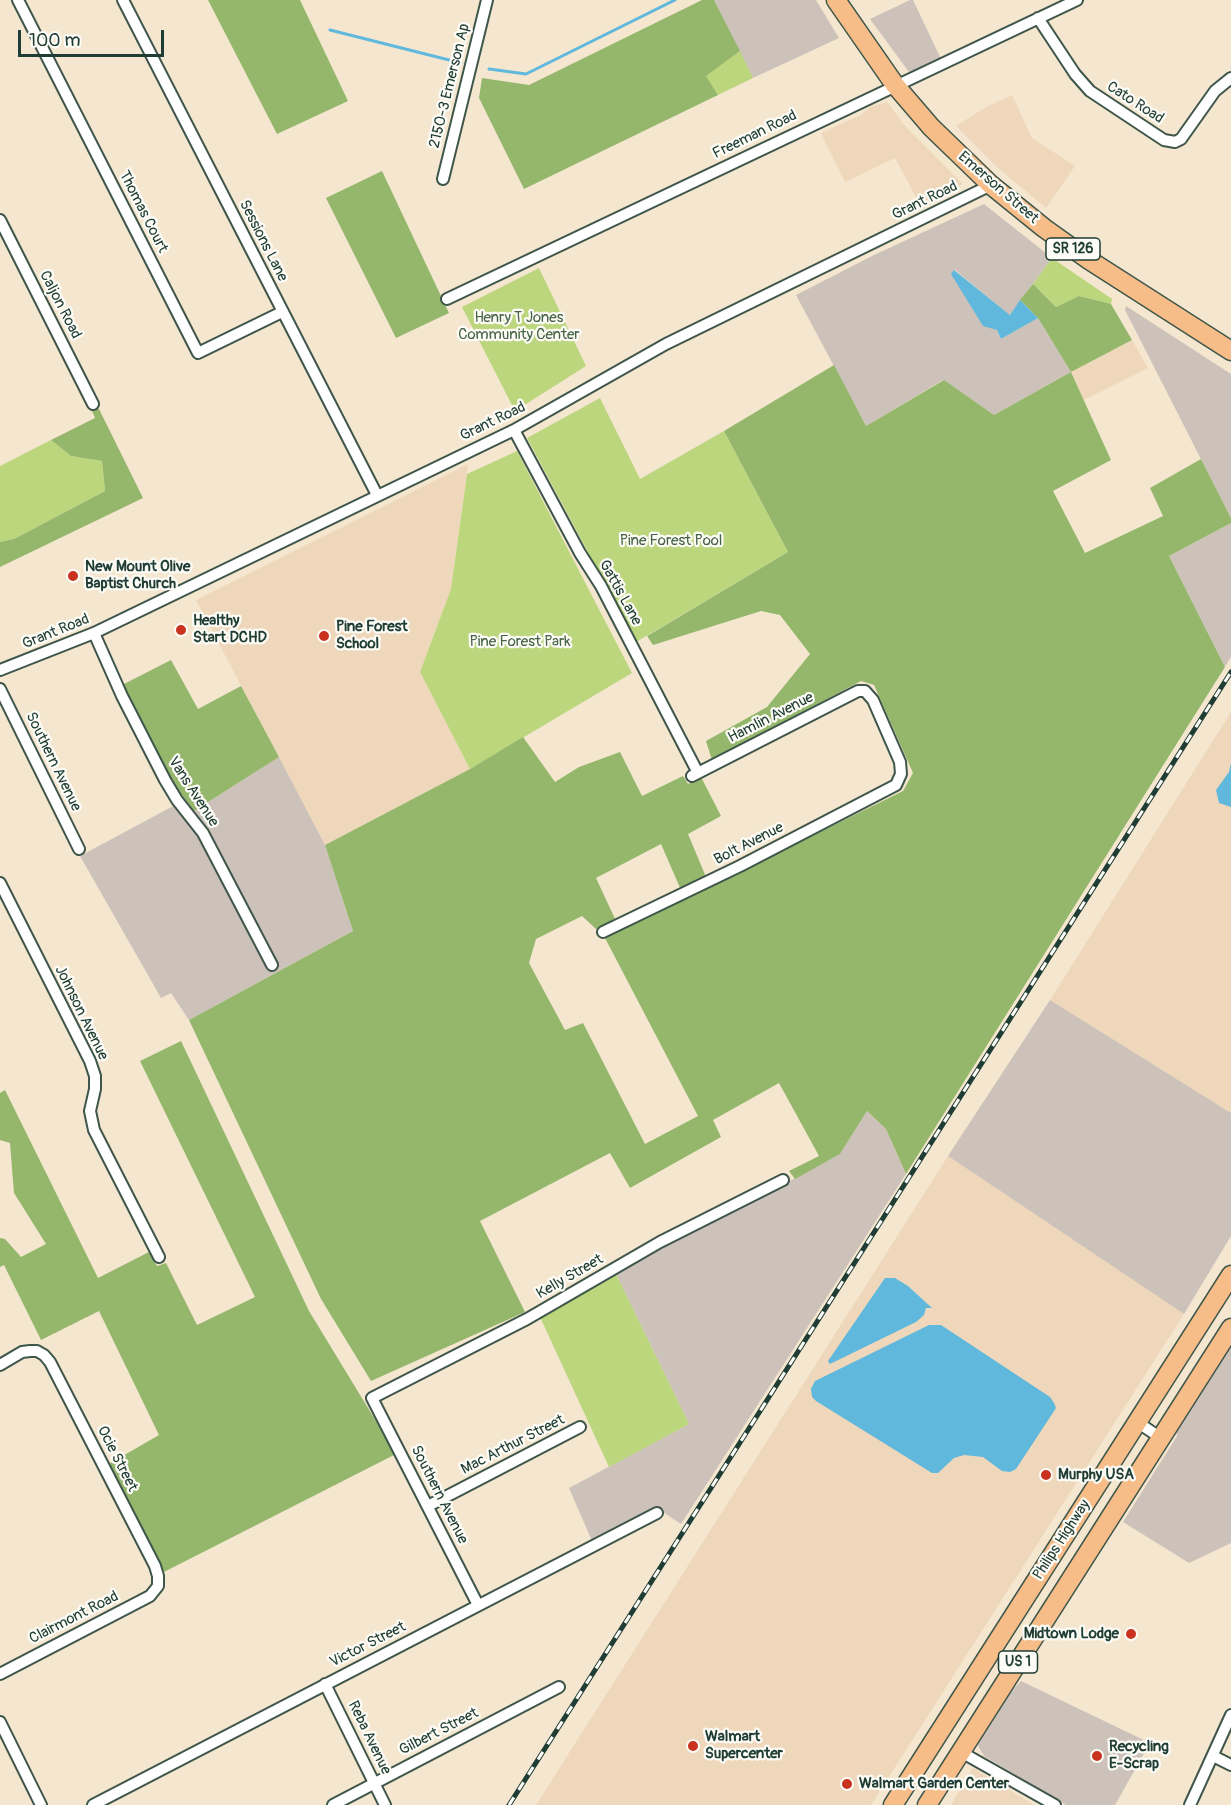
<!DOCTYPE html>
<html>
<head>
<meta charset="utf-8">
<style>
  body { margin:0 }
  #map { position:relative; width:1231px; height:1805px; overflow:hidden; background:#f5e7cf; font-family:Pangolin,sans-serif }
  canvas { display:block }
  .scale { position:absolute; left:18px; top:30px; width:146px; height:27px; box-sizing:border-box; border:3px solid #1f3d34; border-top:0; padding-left:8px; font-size:18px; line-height:21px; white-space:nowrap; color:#1f3d34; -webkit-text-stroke:4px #fdfcf7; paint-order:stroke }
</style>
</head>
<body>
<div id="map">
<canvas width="1231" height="1805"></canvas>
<div class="scale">100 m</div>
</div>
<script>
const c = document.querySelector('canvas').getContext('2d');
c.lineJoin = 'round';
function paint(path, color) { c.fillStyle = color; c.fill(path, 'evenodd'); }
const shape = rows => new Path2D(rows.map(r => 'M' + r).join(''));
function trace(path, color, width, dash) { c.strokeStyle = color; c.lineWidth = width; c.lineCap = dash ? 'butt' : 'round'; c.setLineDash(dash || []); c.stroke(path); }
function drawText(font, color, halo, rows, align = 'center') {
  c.font = font + ' Pangolin,sans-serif'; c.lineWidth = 4.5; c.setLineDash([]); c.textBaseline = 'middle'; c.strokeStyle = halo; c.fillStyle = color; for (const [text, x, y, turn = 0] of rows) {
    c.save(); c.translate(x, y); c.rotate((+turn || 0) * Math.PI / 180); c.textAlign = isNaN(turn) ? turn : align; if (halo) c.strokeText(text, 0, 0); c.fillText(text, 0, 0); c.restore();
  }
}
paint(shape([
  [1012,95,1032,138,1075,166,1046,208,998,168,956,126,986,107],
  [887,102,905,126,963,184,920,205,895,158,845,182,821,133,861,115,870,107],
  [1132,340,1148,368,1084,400,1071,372],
  [468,464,451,589,420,672,470,769,325,845,196,600],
  [1231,712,1231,1113,1050,1000],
  [948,1156,1184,1314,871,1805,536,1805],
  [973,1768,1034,1805,951,1805]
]), '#eed7bb');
paint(shape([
  [714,0,816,0,839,38,753,78],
  [910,0,913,0,941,59,920,69,909,72,870,19],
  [984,204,1052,258,1010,315,955,270,952,274,997,330,1001,339,1038,318,1071,372,994,415,943,380,866,426,796,295,874,255],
  [1126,306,1231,374,1231,518,1125,310],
  [1231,523,1231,657,1225,667,1169,556],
  [279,757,325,845,353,931,189,1020,171,993,161,998,80,856,175,805,194,827,269,970,276,965,194,811],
  [1050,1000,1231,1113,1231,1236,1184,1314,948,1156],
  [867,1111,886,1129,906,1174,681,1524,657,1508,592,1541,569,1488,689,1424,616,1274,660,1247,702,1228,840,1154],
  [1231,1342,1231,1543,1189,1563,1123,1522,1177,1436,1176,1430],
  [1021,1681,1150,1743,1115,1805,1066,1805,984,1756,978,1746,980,1737,999,1705]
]), '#ccc2b9');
paint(shape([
  [740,51,753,78,718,95,705,76],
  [1052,258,1112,299,1111,304,1079,296,1056,307,1033,284],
  [539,268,586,366,515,411,462,307],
  [600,398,640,479,724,431,788,552,636,642,527,438],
  [51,440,71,456,102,461,105,491,14,539,0,542,0,466],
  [517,451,632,673,470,769,420,672,451,589,467,474],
  [616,1274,689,1424,609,1467,540,1317]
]), '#bbd67c');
paint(shape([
  [208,0,300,0,348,101,277,134],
  [702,0,714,0,740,51,706,76,718,95,524,189,479,98,482,78,529,85],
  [382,171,449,313,396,338,326,198],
  [1033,284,1056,307,1079,296,1111,304,1132,340,1071,372,1111,460,1053,491,1085,553,1163,516,1150,488,1201,459,1231,518,1231,523,1169,556,1225,667,906,1174,886,1129,867,1111,840,1154,795,1179,789,1171,819,1156,779,1083,713,1120,721,1137,630,1188,610,1153,480,1221,525,1312,371,1381,321,1299,189,1020,353,931,325,845,470,769,523,737,555,782,579,767,620,752,642,796,683,776,688,784,701,777,721,816,688,834,706,877,681,890,661,844,596,878,616,921,596,929,582,916,536,939,529,963,565,1030,583,1023,645,1144,698,1116,605,938,903,791,913,773,874,685,861,681,712,760,706,741,767,707,810,654,780,615,761,611,653,645,647,636,788,552,724,431,834,365,866,426,944,380,994,415,1071,372,1038,318,1020,300],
  [99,409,143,498,0,567,0,542,14,539,105,491,102,461,71,456,51,440,95,418,92,411],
  [171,660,198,709,241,686,279,757,194,811,172,782,122,685],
  [181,1041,309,1311,396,1454,162,1573,107,1465,159,1435,99,1311,41,1340,4,1265,0,1267,0,1238,5,1239,21,1257,46,1244,14,1193,10,1143,0,1140,0,1093,5,1090,98,1278,149,1252,157,1266,166,1263,197,1325,255,1297,140,1061]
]), '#94b76c');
paint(shape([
  [954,270,1010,315,1020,300,1038,318,1001,339,997,330,983,326,951,274],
  [1231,763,1231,807,1219,803,1216,790,1229,772],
  [885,1278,895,1278,908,1286,932,1308,926,1308,924,1315,916,1322,830,1364,828,1361],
  [929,1325,941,1325,1050,1397,1054,1403,1056,1408,1016,1469,1010,1472,1002,1471,983,1457,964,1455,954,1458,938,1473,932,1473,816,1401,812,1397,811,1389,815,1381]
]), '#60b8dd');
trace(shape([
  [330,30,461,63],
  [489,69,526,74,675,0]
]), '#60b8dd', 3);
const minor = shape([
  [18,0,198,353,282,312],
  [123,0,377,495],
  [1038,18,1075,74,1090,91,1164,140,1175,142,1181,139,1215,91,1231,78],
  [443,179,487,0],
  [0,220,93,404],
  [447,299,1077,0],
  [514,430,580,553,601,586,698,773],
  [94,633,122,696,165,780,177,800,203,833,272,965],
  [0,670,94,633,514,430,666,344,991,185],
  [0,689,79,849],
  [0,883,90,1061,95,1076,95,1089,90,1111,94,1130,159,1257],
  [603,932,740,866,896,785,901,774,900,762,873,700,865,691,858,691,692,776],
  [0,1365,22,1352,30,1351,37,1351,44,1355,50,1362,155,1566,158,1576,158,1586,150,1596,0,1674],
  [1137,1422,1161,1438],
  [428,1506,580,1427],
  [478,1605,372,1398,527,1319,660,1242,783,1180],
  [325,1684,385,1805],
  [0,1722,41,1805],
  [961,1752,1055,1805],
  [1213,1756,1231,1765],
  [93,1805,657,1513],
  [333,1805,559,1687],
  [1190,1805,1231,1715]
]);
const primary = shape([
  [836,0,895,85,931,127,991,185,1044,228,1089,260,1231,351],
  [893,1805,1231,1275],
  [927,1805,1231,1328]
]);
trace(minor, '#3f564b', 14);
trace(primary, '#3f564b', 21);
trace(minor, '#fff', 10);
trace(primary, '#f7bd88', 18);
const rail = shape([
  [509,1805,1231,672]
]);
trace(rail, '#1f3d34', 5);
trace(rail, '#fdfcf7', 3, [9]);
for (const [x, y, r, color] of [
  [73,576,6,"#c8321e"],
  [181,630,6,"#c8321e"],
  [324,636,6,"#c8321e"],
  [1046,1475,6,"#c8321e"],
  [1131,1634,6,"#c8321e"],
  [693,1746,6,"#c8321e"],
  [1097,1756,6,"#c8321e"],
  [847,1784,6,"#c8321e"]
]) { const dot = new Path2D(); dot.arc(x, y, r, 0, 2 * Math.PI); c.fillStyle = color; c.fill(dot); trace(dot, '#fdfcf7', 2); }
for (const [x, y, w] of [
  [1073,249,54],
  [1018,1662,39]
]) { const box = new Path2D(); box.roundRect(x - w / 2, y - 11, w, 22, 4.5); c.fillStyle = '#fdfcf7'; c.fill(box); trace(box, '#1f3d34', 1.5); }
drawText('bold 14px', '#1f3d34', null, [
  ["SR 126",1073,249],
  ["US 1",1018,1662]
]);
drawText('15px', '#1f3d34', '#fdfcf7', [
  ["2150-3 Emerson Ap",450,86,-76],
  ["Cato Road",1135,103,33],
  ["Freeman Road",755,135,-26],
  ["Emerson Street",998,188,41],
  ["Grant Road",925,201,-26],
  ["Thomas Court",143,212,63],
  ["Sessions Lane",263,241,63],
  ["Caljon Road",60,305,63],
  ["Grant Road",493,422,-26],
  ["Gattis Lane",620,593,61],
  ["Grant Road",56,632,-22],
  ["Hamlin Avenue",771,718,-27],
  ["Southern Avenue",53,762,64],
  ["Vans Avenue",193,792,57],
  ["Bolt Avenue",749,844,-27],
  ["Johnson Avenue",81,1013,64],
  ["Kelly Street",570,1277,-30],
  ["Mac Arthur Street",513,1445,-27],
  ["Ocie Street",117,1459,63],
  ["Southern Avenue",439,1495,63],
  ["Philips Highway",1062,1540,-57],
  ["Clairmont Road",74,1618,-27],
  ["Victor Street",368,1645,-27],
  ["Gilbert Street",439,1732,-27],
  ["Reba Avenue",369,1738,64]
]);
drawText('15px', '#466346', '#fdfcf7', [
  ["Henry T Jones",519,318],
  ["Community Center",519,335],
  ["Pine Forest Pool",671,541],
  ["Pine Forest Park",520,642]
]);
drawText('bold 15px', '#1f3d34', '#fdfcf7', [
  ["New Mount Olive",85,567],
  ["Baptist Church",85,584],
  ["Healthy",193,621],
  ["Start DCHD",193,638],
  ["Pine Forest",336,627],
  ["School",336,644],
  ["Murphy USA",1058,1475],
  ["Midtown Lodge",1119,1634,"right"],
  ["Walmart",705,1737],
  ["Supercenter",705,1754],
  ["Recycling",1109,1747],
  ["E-Scrap",1109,1764],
  ["Walmart Garden Center",859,1784]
], 'left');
</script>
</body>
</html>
